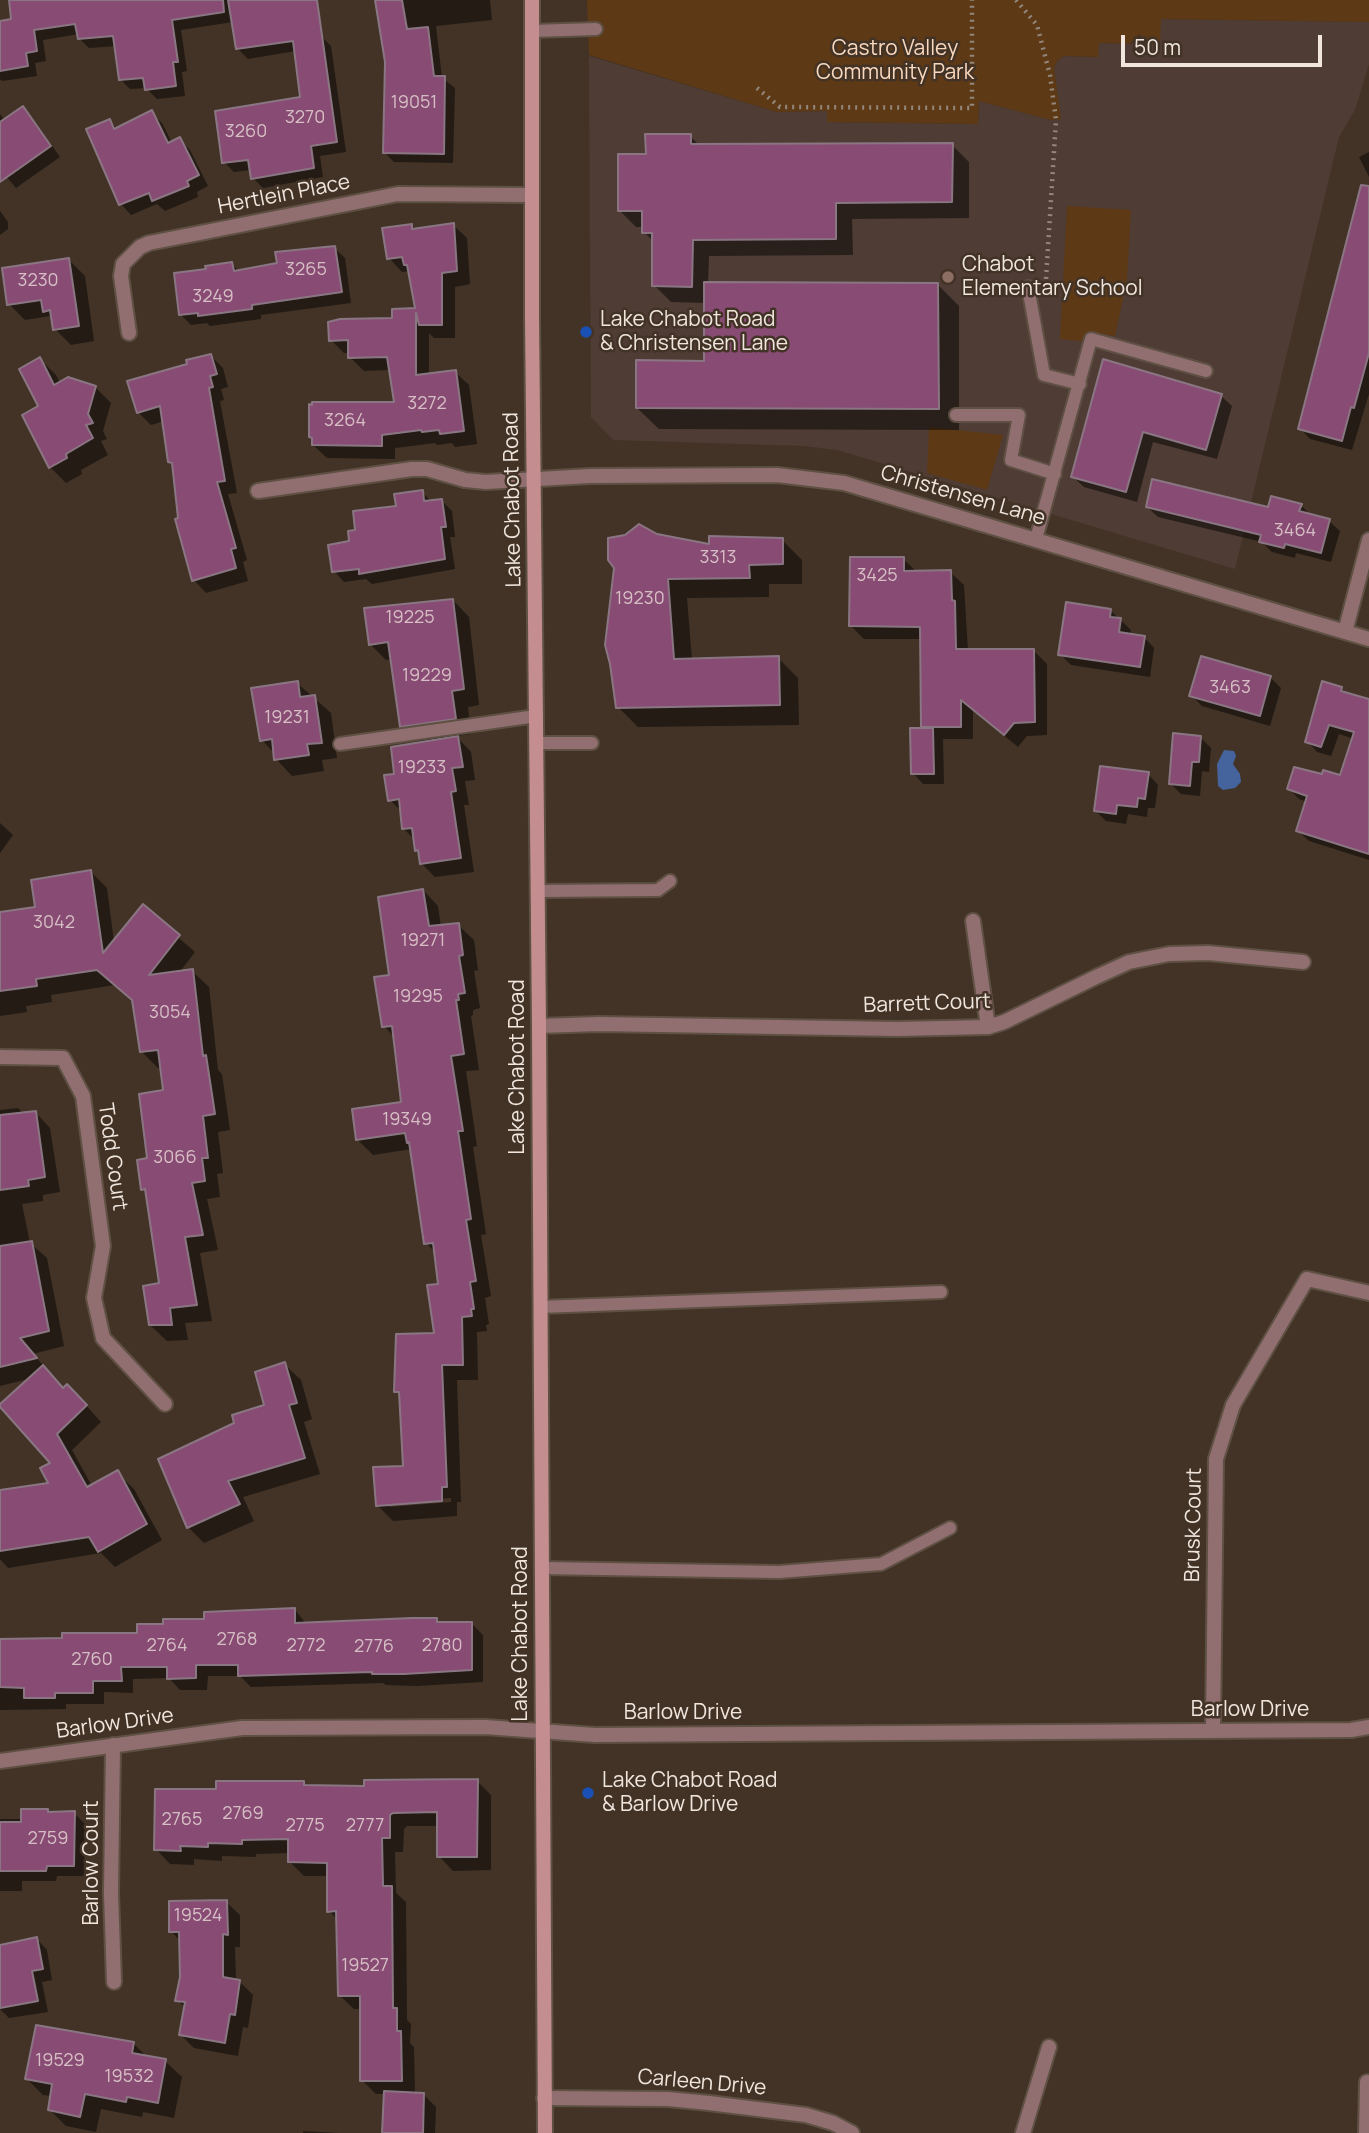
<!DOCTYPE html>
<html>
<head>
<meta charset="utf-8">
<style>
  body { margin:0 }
  #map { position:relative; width:1369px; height:2133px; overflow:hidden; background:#423326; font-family:Manrope,sans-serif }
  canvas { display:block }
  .scale { position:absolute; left:1121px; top:35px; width:201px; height:32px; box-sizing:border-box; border:4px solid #f0e6de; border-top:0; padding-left:9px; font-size:21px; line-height:24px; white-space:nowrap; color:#f0e6de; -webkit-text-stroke:5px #423326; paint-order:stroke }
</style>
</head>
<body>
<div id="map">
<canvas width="1369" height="2133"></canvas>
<div class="scale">50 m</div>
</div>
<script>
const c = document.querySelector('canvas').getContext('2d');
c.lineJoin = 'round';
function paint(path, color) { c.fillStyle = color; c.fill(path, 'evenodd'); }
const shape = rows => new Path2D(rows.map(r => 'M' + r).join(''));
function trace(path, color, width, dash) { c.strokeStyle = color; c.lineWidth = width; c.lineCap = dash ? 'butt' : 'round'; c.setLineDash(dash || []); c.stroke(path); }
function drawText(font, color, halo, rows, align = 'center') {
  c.font = font + ' Manrope,sans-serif'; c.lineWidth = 5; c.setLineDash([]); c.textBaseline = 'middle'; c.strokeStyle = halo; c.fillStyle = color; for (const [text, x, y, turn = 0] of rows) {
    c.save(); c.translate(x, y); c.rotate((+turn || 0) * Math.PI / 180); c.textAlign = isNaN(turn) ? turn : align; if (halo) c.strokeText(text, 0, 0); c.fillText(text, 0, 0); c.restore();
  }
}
paint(shape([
  [1160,19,1369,22,1369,64,1355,110,1339,137,1235,569,837,450,804,446,613,440,591,417,589,56,777,112,828,111,828,122,978,124,979,101,1051,120,1060,119,1054,68,1057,61,1064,56,1097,57,1098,43,1159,44]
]), '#4f3c34');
paint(shape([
  [587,0,1369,0,1369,22,1161,19,1160,44,1099,43,1098,57,1064,56,1057,61,1054,68,1061,119,1051,120,979,101,978,124,827,122,827,111,777,112,589,55],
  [1067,206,1131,210,1127,279,1115,336,1089,332,1088,342,1060,339],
  [929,427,1003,435,987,490,927,473]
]), '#5d3915');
paint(shape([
  [1224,750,1234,751,1236,756,1233,764,1240,774,1241,782,1235,788,1223,790,1218,786,1217,764]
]), '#45649d');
paint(shape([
  [12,0,307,0,321,36,331,46,346,152,320,156,323,177,263,188,253,178,251,170,234,172,224,162,302,99,296,51,248,59,238,49,233,22,181,30,187,71,182,72,185,96,157,99,146,88,130,89,120,79,116,46,89,48,79,38,79,34,43,40,46,61,35,63,37,76,2,81,0,79,0,23,13,21],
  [377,0,490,0,492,20,436,26,442,78,455,88,453,163,394,162,384,152,387,62],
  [22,109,33,119,60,157,16,188,0,169,0,114,5,121],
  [151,113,162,123,172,143,179,139,190,150,208,186,197,192,198,197,165,211,157,204,131,215,121,204,89,130,109,121,117,129],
  [690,136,700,146,952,145,969,162,969,218,852,219,853,255,709,256,708,284,937,284,959,306,959,430,659,429,637,408,706,362,706,303,671,302,654,285,654,242,644,232,644,227,636,227,619,210,647,156],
  [1369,152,1369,177,1359,157],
  [0,211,8,222,8,229,0,235],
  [1369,213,1369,394,1352,450,1310,439,1300,428],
  [453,225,467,238,470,284,455,287,455,338,434,338,429,333,429,375,455,372,469,385,477,444,455,447,452,443,437,445,435,443,395,448,395,459,327,458,313,445,313,439,311,437,396,404,391,370,364,371,350,357,350,353,344,353,331,340,394,320,417,310,410,271,402,272,389,258,412,226,416,230],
  [334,248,345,258,351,303,261,315,261,319,210,326,207,323,191,325,180,314,208,271,232,264,239,272,279,264],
  [69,260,85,276,94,341,71,345,55,329,53,320,50,316,25,320,9,304],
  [210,355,223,368,228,387,221,389,224,400,220,401,237,493,228,494,247,560,243,562,248,581,206,593,194,580,180,519,174,467,169,462,164,421,151,425,138,412,189,365],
  [40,359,56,375,60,383,95,387,111,403,103,431,107,439,101,441,108,455,81,470,82,474,66,483,50,467,41,406],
  [1104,361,1221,396,1232,406,1217,459,1153,442,1137,502,1084,487,1073,477],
  [422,492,432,502,441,500,452,511,455,537,450,537,455,569,372,584,366,579,344,582,334,571,351,543],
  [1301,505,1311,516,1329,521,1340,531,1331,562,1296,553,1295,558,1272,552,1262,542,1158,517,1147,507,1269,509],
  [657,536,710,546,782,540,802,560,802,584,769,584,769,597,687,598,692,660,778,658,798,678,799,725,638,727,618,707],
  [903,559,917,572,950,572,964,585,968,651,1034,651,1047,664,1047,735,1027,736,1018,747,973,710,973,739,943,739,944,784,923,784,913,773,926,729,923,726,921,639,864,639,851,626],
  [453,600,469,617,479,705,468,707,471,734,456,736,471,752,475,780,465,781,469,805,464,805,474,872,435,877,421,863,415,840,404,829,402,812,390,800,396,775,420,744,402,726,392,659,386,660,370,644],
  [1110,610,1131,630,1130,635,1144,637,1154,648,1150,677,1071,665,1060,654],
  [1270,677,1281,688,1270,726,1202,706,1191,695],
  [297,683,331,713,337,758,322,760,324,771,292,776,276,759,275,754,262,740],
  [1341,689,1346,694,1369,700,1369,860,1309,841,1298,831,1307,802,1299,799,1289,789,1323,776,1341,777,1354,739,1339,734,1331,756,1317,752,1307,741],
  [1200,737,1211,748,1209,772,1202,771,1200,796,1181,794,1171,784],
  [1148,774,1158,785,1155,808,1148,808,1147,817,1128,814,1126,824,1106,821,1096,811],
  [0,823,13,835,0,853],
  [91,872,107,888,114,942,143,907,195,952,179,973,192,971,209,987,218,1070,222,1074,230,1130,218,1132,223,1173,217,1174,220,1197,207,1199,218,1250,200,1253,212,1321,185,1323,188,1340,167,1341,150,1325,161,1284,147,1193,143,1189,165,1092,162,1067,158,1068,141,1051,134,1002,115,985,51,995,52,1002,26,1006,27,1012,0,1016,0,914,37,908],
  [423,890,438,906,441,927,458,925,474,940,478,970,474,971,480,1008,473,1010,473,1015,471,1016,479,1070,466,1071,477,1146,473,1147,486,1234,481,1235,491,1296,485,1298,489,1324,486,1325,487,1331,477,1332,478,1380,457,1380,461,1502,457,1502,457,1516,393,1521,377,1505,405,1468,401,1396,396,1391,436,1335,440,1285,436,1253,426,1243,412,1149,373,1155,357,1139,403,1103,395,1038,384,1026,391,976],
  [451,1498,451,1502,389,1507,389,1503],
  [18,1108,24,1114,35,1112,50,1128,60,1192,43,1195,43,1201,22,1204,30,1243,47,1258,64,1346,33,1354,64,1389,83,1402,101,1422,72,1450,92,1486,117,1473,134,1489,162,1540,115,1567,101,1553,8,1568,0,1559,0,1492,51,1484,53,1463,32,1378,0,1386,0,1110],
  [284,1364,301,1380,312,1419,304,1422,320,1474,243,1497,254,1521,204,1543,188,1527,236,1424,266,1406],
  [295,1610,307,1625,436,1620,440,1624,471,1623,483,1635,483,1682,417,1686,386,1685,383,1683,251,1687,240,1676,208,1676,207,1690,180,1690,169,1678,133,1679,133,1693,104,1692,104,1704,66,1704,66,1709,0,1710,0,1641,139,1635,206,1621],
  [477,1781,491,1795,491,1870,453,1871,439,1856,438,1826,407,1826,404,1829,403,1852,395,1852,396,1893,406,1902,407,2020,411,2024,410,2043,414,2047,415,2095,424,2095,436,2107,435,2133,384,2133,385,2094,376,2094,362,2080,362,2009,354,2009,339,1995,338,1920,329,1911,328,1876,304,1876,290,1862,290,1853,256,1854,256,1857,222,1856,222,1861,194,1859,194,1865,170,1864,156,1849,218,1790,303,1782,307,1786,366,1788],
  [47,1810,51,1813,74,1813,85,1824,84,1876,57,1876,56,1881,22,1881,22,1891,0,1891,0,1819,23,1819],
  [226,1902,240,1915,240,1947,235,1947,236,1981,239,1981,253,1995,248,2028,243,2027,238,2056,194,2048,181,2035,186,2008,177,2000,181,1977,181,1942,171,1931],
  [37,1939,47,1950,52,1980,42,1982,48,2012,9,2018,0,2009,0,1947],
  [133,2043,148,2058,165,2061,182,2077,174,2118,143,2112,142,2117,101,2109,96,2132,66,2126,49,2109,52,2096,43,2095,26,2078],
  [303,2131,339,2133,303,2133]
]), '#0007');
const building = shape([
  [9,0,223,0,224,12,172,20,178,62,173,62,176,86,145,90,143,78,119,80,113,36,78,39,75,24,34,30,37,51,26,53,28,66,0,71,0,21,11,19,9,0],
  [228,0,317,0,337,142,311,146,314,168,251,179,248,160,222,163,215,111,300,97,293,41,236,49,228,0],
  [375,0,402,0,407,29,428,27,434,76,445,76,444,154,383,153,385,62,375,0],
  [23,106,51,146,0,182,0,122,23,106],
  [152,110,168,143,180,137,199,175,187,181,189,186,152,201,149,193,119,205,86,129,110,119,114,129,152,110],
  [645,134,691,134,691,144,953,143,952,202,836,203,836,239,693,240,692,287,652,286,652,233,642,233,642,211,618,211,618,154,646,154,645,134],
  [1361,185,1369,186,1369,353,1354,408,1351,407,1342,441,1298,429,1361,185],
  [454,223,457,271,442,273,442,325,419,325,416,313,416,375,456,370,464,431,440,434,439,430,422,432,421,430,382,435,382,446,312,445,312,438,309,437,309,404,312,405,312,402,394,402,387,357,348,358,348,340,329,341,328,322,340,319,392,318,392,309,415,308,407,265,404,265,402,257,387,259,382,228,412,224,412,229,454,223],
  [335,246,342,292,252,305,252,309,198,316,198,313,179,315,174,273,206,269,205,266,232,262,234,271,277,263,275,252,335,246],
  [69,258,79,326,53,330,50,310,43,312,41,300,7,305,2,268,69,258],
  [704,282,938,283,939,409,636,408,636,360,704,361,704,282],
  [211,354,217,374,210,376,213,387,209,388,225,481,217,482,236,548,231,549,236,568,192,581,175,519,178,518,172,463,168,462,160,406,137,413,127,381,187,364,186,360,211,354],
  [40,357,54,385,68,377,96,386,88,414,93,423,86,425,93,438,66,454,67,458,49,468,22,415,38,406,19,369,40,357],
  [1103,359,1222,394,1206,450,1143,432,1126,492,1071,477,1103,359],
  [1152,479,1268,507,1271,496,1302,504,1299,511,1330,519,1321,553,1285,544,1284,548,1259,542,1261,535,1146,507,1152,479],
  [423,490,424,501,442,499,446,527,441,527,445,559,359,574,359,569,332,572,328,545,349,541,348,531,355,530,353,511,396,506,394,494,423,490],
  [639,524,657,534,709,544,709,536,783,538,783,564,749,565,750,578,668,579,674,659,779,656,780,705,616,708,610,664,605,645,614,568,608,560,608,538,625,535,639,524],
  [850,557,904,557,904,571,951,570,952,600,955,601,956,649,1034,649,1035,722,1014,723,1004,735,961,700,961,727,921,727,920,627,849,626,850,557],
  [453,599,464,689,452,691,456,719,400,727,388,642,369,645,364,608,453,599],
  [1066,602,1111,609,1110,617,1121,618,1119,632,1145,636,1140,667,1058,655,1066,602],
  [1201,656,1271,676,1260,716,1189,696,1201,656],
  [298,681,300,697,315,695,322,743,307,744,309,755,274,760,272,739,260,741,251,688,298,681],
  [1322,681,1342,687,1341,691,1369,699,1369,854,1296,831,1307,796,1287,789,1294,767,1322,774,1323,770,1340,775,1354,732,1329,725,1321,747,1305,742,1322,681],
  [910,728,933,728,934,774,911,774,910,728],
  [1173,733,1201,736,1199,762,1192,762,1190,786,1169,784,1173,733],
  [458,736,463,767,452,768,456,791,451,792,461,858,420,864,418,850,415,851,412,828,402,829,399,799,388,801,384,775,394,774,391,747,458,736],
  [1100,766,1149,772,1145,799,1138,798,1137,807,1117,805,1116,814,1094,811,1100,766],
  [91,870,103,953,143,904,180,935,149,975,193,969,203,1056,206,1055,215,1114,203,1116,208,1158,202,1158,205,1181,192,1183,203,1235,185,1237,197,1305,170,1308,172,1325,149,1325,143,1286,159,1283,145,1189,141,1190,137,1160,147,1158,139,1094,163,1090,158,1050,140,1052,132,1000,97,970,36,979,37,986,0,991,0,912,35,907,31,880,91,870],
  [423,889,429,926,459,923,463,955,459,956,465,993,458,994,459,1000,456,1000,464,1054,451,1056,463,1131,458,1131,471,1219,466,1220,476,1281,470,1282,474,1309,471,1309,472,1316,462,1317,463,1365,442,1365,447,1487,442,1487,442,1501,376,1506,373,1467,403,1466,399,1392,394,1392,396,1334,434,1333,427,1285,438,1284,433,1243,424,1244,409,1142,407,1143,405,1133,356,1140,352,1109,401,1102,392,1026,382,1027,374,977,389,975,378,897,423,889],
  [36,1111,45,1177,28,1180,29,1186,0,1190,0,1115,36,1111],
  [32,1241,49,1331,20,1338,37,1358,0,1367,0,1246,32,1241],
  [285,1362,297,1403,289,1405,305,1458,228,1481,240,1504,187,1528,158,1459,234,1423,232,1415,264,1405,255,1372,285,1362],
  [43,1365,63,1388,67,1384,87,1405,57,1434,87,1487,118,1470,147,1524,98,1552,89,1537,0,1551,0,1490,48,1483,40,1468,50,1463,0,1407,0,1404,43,1365],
  [295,1608,295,1623,412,1618,437,1618,437,1622,472,1622,472,1670,404,1674,372,1674,372,1672,238,1676,238,1665,196,1665,196,1678,167,1679,167,1667,121,1667,122,1681,93,1681,93,1693,55,1693,55,1698,24,1698,24,1688,0,1687,0,1639,62,1638,62,1633,137,1633,137,1624,163,1624,163,1619,204,1619,204,1612,295,1608],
  [478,1779,477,1857,437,1857,437,1812,393,1813,390,1815,390,1838,382,1838,383,1886,392,1886,393,2008,397,2008,397,2031,401,2031,402,2081,360,2081,360,1996,338,1996,336,1911,327,1912,327,1863,288,1862,288,1839,242,1840,242,1844,208,1843,208,1847,180,1846,181,1851,154,1850,155,1789,216,1789,216,1781,304,1781,304,1785,364,1786,364,1780,478,1779],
  [21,1809,48,1809,48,1812,75,1811,74,1866,47,1866,46,1871,0,1871,0,1822,21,1822,21,1809],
  [227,1900,228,1935,223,1934,223,1977,240,1980,235,2015,230,2014,225,2043,179,2035,185,2002,175,2001,180,1977,179,1932,169,1932,169,1901,227,1900],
  [37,1937,43,1969,32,1971,38,2001,0,2008,0,1945,37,1937],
  [36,2025,134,2042,132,2053,166,2059,158,2103,127,2097,126,2102,85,2094,80,2117,48,2110,52,2084,25,2079,36,2025],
  [384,2091,424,2093,423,2133,382,2133,384,2091]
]);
paint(building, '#884b74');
trace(building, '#8a7682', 2);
const lane = shape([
  [532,31,596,29],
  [1028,287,1044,375,1080,384],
  [956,415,1019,415,1011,460,1055,474],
  [1036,539,1091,339,1206,371],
  [536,743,592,743],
  [340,744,536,716],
  [537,891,658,890,670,881],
  [540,1307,941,1292],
  [542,1568,779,1572,881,1564,950,1528]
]);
const street = shape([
  [129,333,121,276,123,264,140,247,149,243,398,194,532,195],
  [258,491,412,469,427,469,465,480,486,482,590,476,777,475,844,483,1369,639],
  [1345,632,1369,540],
  [973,921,988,1027],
  [539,1026,599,1024,897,1029,988,1027,1004,1022,1096,977,1129,962,1169,954,1208,953,1303,962],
  [0,1057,63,1058,83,1096,103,1246,94,1298,103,1338,165,1404],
  [1213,1731,1216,1459,1233,1405,1307,1279,1369,1293],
  [113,1745,111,1893,114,1982],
  [0,1761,242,1728,485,1727,595,1735,1351,1730,1369,1727],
  [544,2098,668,2099,709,2103,806,2115,833,2123,852,2133],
  [1023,2133,1049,2047],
  [1366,2133,1367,2082]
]);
const secondary = shape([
  [532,0,532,317,539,1026,545,2133]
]);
trace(lane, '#5e5043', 16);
trace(street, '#5e5043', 18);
trace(secondary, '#5e5043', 18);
trace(shape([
  [1016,0,1037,25,1050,75,1056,120,1046,279],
  [757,88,780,107,972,108,972,0]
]), '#93867b', 4.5, [2, 5]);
trace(lane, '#916f71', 12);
trace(street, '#916f71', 14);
trace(secondary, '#c48e91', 14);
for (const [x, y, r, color] of [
  [948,277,7,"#8d6e63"],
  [586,332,7,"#1a4fb4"],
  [588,1793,7,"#1a4fb4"]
]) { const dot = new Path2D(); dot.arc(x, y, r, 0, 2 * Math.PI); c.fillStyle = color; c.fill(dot); trace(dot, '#423326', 2.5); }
drawText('18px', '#d6bfc4', null, [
  ["19051",414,103],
  ["3270",305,118],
  ["3260",246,132],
  ["3265",306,270],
  ["3230",38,281],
  ["3249",213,297],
  ["3272",427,404],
  ["3264",345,421],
  ["3464",1295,531],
  ["3313",718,558],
  ["3425",877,576],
  ["19230",640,599],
  ["19225",410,618],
  ["19229",427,676],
  ["3463",1230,688],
  ["19231",287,718],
  ["19233",422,768],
  ["3042",54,923],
  ["19271",423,941],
  ["19295",418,997],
  ["3054",170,1013],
  ["19349",407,1120],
  ["3066",175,1158],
  ["2768",237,1640],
  ["2764",167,1646],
  ["2772",306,1646],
  ["2780",442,1646],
  ["2776",374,1647],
  ["2760",92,1660],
  ["2769",243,1814],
  ["2765",182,1820],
  ["2775",305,1826],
  ["2777",365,1826],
  ["2759",48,1839],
  ["19524",198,1916],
  ["19527",365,1966],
  ["19529",60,2061],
  ["19532",129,2077]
]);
drawText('21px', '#f9d8bd', '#423326', [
  ["Castro Valley",895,49],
  ["Community Park",895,73]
]);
drawText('21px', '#f0e6de', '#423326', [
  ["Hertlein Place",284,195,-11],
  ["Christensen Lane",963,496,16],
  ["Lake Chabot Road",513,500,-91],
  ["Barrett Court",927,1004,-2],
  ["Lake Chabot Road",518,1067,-90],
  ["Todd Court",112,1157,82],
  ["Brusk Court",1194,1525,-89],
  ["Lake Chabot Road",521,1634,-90],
  ["Barlow Drive",1250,1710],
  ["Barlow Drive",683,1713],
  ["Barlow Drive",115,1724,-8],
  ["Barlow Court",92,1863,-90],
  ["Carleen Drive",702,2083,5]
]);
drawText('21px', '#f0e6de', '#423326', [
  ["Chabot",962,265],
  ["Elementary School",962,289],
  ["Lake Chabot Road",600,320],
  ["& Christensen Lane",600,344],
  ["Lake Chabot Road",602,1781],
  ["& Barlow Drive",602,1805]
], 'left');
</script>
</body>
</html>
